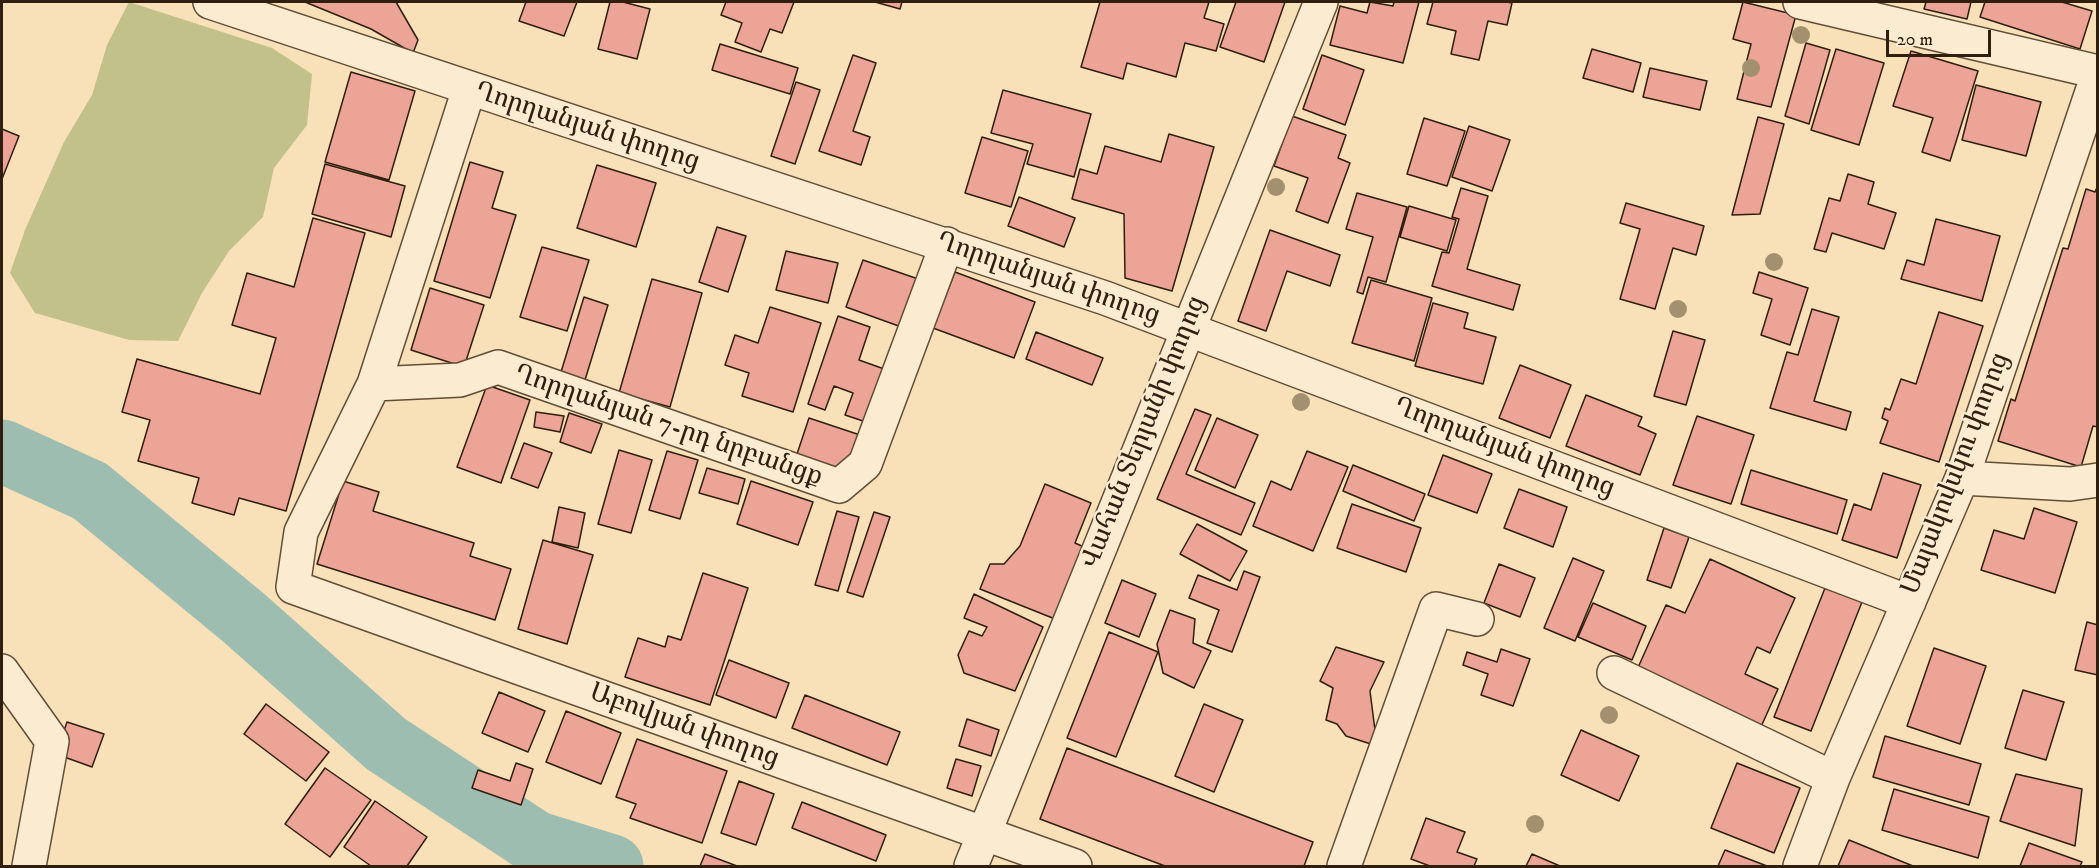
<!DOCTYPE html>
<html>
<head>
<meta charset="utf-8">
<style>
  body { margin:0 }
  #map { position:relative; width:2099px; height:868px; overflow:hidden; background:#f8e0b8; font-family:"IM FELL DW Pica",serif }
  canvas { display:block }
  .frame { position:absolute; inset:0; border:3px solid #301e0e; pointer-events:none }
  .scale { position:absolute; left:1886px; top:30px; width:105px; height:27px; box-sizing:border-box; border:3px solid #301e0e; border-top:0; padding-left:8px; font-size:18px; line-height:21px; white-space:nowrap; color:#301e0e; -webkit-text-stroke:4px #faebd1; paint-order:stroke }
</style>
</head>
<body>
<div id="map">
<canvas width="2099" height="868"></canvas>
<div class="frame"></div>
<div class="scale">20 m</div>
</div>
<script>
const c = document.querySelector('canvas').getContext('2d');
c.lineJoin = 'round';
function paint(path, color) { c.fillStyle = color; c.fill(path, 'evenodd'); }
const shape = rows => new Path2D(rows.map(r => 'M' + r).join(''));
function trace(path, color, width, dash) { c.strokeStyle = color; c.lineWidth = width; c.lineCap = dash ? 'butt' : 'round'; c.setLineDash(dash || []); c.stroke(path); }
function drawText(font, color, halo, rows, align = 'center') {
  c.font = font + ' "IM FELL DW Pica","Noto Serif Armenian",serif'; c.lineWidth = 5; c.setLineDash([]); c.textBaseline = 'middle'; c.strokeStyle = halo; c.fillStyle = color; for (const [text, x, y, turn = 0] of rows) {
    c.save(); c.translate(x, y); c.rotate((+turn || 0) * Math.PI / 180); c.textAlign = isNaN(turn) ? turn : align; if (halo) c.strokeText(text, 0, 0); c.fillText(text, 0, 0); c.restore();
  }
}
paint(shape([
  [129,2,272,48,312,74,307,125,274,168,263,217,229,251,202,293,178,341,129,340,35,313,10,273,25,230,64,142,92,95,107,45]
]), '#c3c18a');
trace(shape([
  [2,451,90,491,244,618,386,744,535,842,612,866]
]), '#9dbdb1', 63);
const building = shape([
  [305,2,396,2,418,40,413,53,371,29,305,2],
  [526,2,577,2,564,36,519,21,526,2],
  [610,2,623,2,650,9,637,59,598,49,610,2],
  [726,2,794,2,782,33,770,29,761,52,735,42,742,23,721,15,726,2],
  [875,2,902,2,900,9,875,2],
  [1100,2,1209,2,1204,18,1224,24,1216,51,1185,43,1176,77,1127,63,1123,79,1081,67,1100,2],
  [1236,2,1285,2,1264,62,1220,47,1236,2],
  [1370,2,1393,6,1394,2,1419,2,1403,63,1330,45,1340,6,1367,13,1370,2],
  [1433,2,1507,2,1512,3,1507,25,1488,21,1479,60,1451,54,1456,31,1427,24,1433,2],
  [1743,2,1796,15,1771,107,1737,99,1751,44,1733,39,1743,2],
  [1926,2,1971,2,1967,19,1924,9,1926,2],
  [1985,2,2062,2,2092,11,2080,49,1980,17,1985,2],
  [1806,43,1830,50,1809,124,1785,116,1806,43],
  [720,44,798,68,790,94,712,70,720,44],
  [1592,49,1641,63,1633,92,1583,78,1592,49],
  [1836,49,1884,63,1859,145,1811,130,1836,49],
  [1911,51,1978,71,1950,161,1922,152,1933,118,1893,106,1911,51],
  [853,55,876,63,853,131,870,137,861,165,819,151,853,55],
  [1322,55,1364,70,1345,125,1303,109,1322,55],
  [1650,68,1707,81,1700,110,1643,97,1650,68],
  [351,72,415,91,389,180,325,162,351,72],
  [796,82,820,90,795,164,771,156,796,82],
  [1976,85,2041,102,2026,156,1962,140,1976,85],
  [1003,90,1091,114,1074,177,1027,164,1033,144,991,133,1003,90],
  [1292,116,1346,135,1338,158,1350,163,1328,223,1296,211,1308,178,1274,166,1292,116],
  [1758,117,1784,124,1760,214,1732,215,1758,117],
  [1424,118,1465,131,1447,186,1407,174,1424,118],
  [1469,126,1510,140,1492,191,1452,177,1469,126],
  [2,129,19,136,2,179,2,129],
  [1169,134,1214,147,1172,291,1125,278,1124,214,1072,199,1080,169,1097,174,1105,146,1161,162,1169,134],
  [982,137,1028,151,1011,207,965,193,982,137],
  [470,162,503,172,492,208,516,215,490,298,434,281,470,162],
  [325,164,405,186,391,237,312,214,325,164],
  [597,165,656,183,636,247,577,228,597,165],
  [1848,174,1874,182,1868,204,1896,213,1884,249,1832,233,1826,252,1814,249,1829,198,1840,201,1848,174],
  [2098,185,2098,427,2093,426,2081,467,1998,441,2011,399,2015,401,2063,248,2068,249,2086,189,2095,192,2098,185],
  [1461,188,1488,196,1467,269,1520,285,1513,310,1432,286,1442,252,1449,253,1459,219,1452,217,1461,188],
  [1357,193,1407,207,1386,282,1368,277,1363,294,1357,292,1373,237,1346,229,1357,193],
  [1019,197,1075,218,1064,247,1008,226,1019,197],
  [1626,203,1704,226,1696,255,1673,248,1655,309,1620,299,1640,229,1620,223,1626,203],
  [1409,206,1456,220,1447,251,1400,237,1409,206],
  [313,218,365,233,286,511,239,498,234,515,192,503,199,478,138,461,150,420,122,412,137,359,260,394,276,338,232,325,247,273,294,287,313,218],
  [1936,219,2000,236,1982,301,1901,279,1907,260,1924,265,1936,219],
  [717,227,746,236,728,292,699,282,717,227],
  [1270,230,1340,255,1330,286,1287,271,1266,331,1238,321,1270,230],
  [542,247,589,260,567,331,520,317,542,247],
  [786,251,838,263,828,303,776,290,786,251],
  [863,260,924,281,907,329,846,307,863,260],
  [955,272,1035,302,1014,358,933,328,955,272],
  [1759,272,1808,288,1790,345,1761,335,1772,299,1753,293,1759,272],
  [652,279,702,293,670,407,619,393,652,279],
  [1371,280,1432,298,1414,361,1352,343,1371,280],
  [430,288,484,305,464,367,411,350,430,288],
  [584,297,608,305,585,380,561,372,584,297],
  [1433,303,1468,313,1464,328,1496,337,1483,384,1415,366,1433,303],
  [770,307,821,323,793,412,742,396,749,373,725,365,735,335,758,343,770,307],
  [1812,309,1839,317,1814,401,1851,412,1846,430,1770,408,1787,352,1798,355,1812,309],
  [1939,312,1983,326,1939,462,1880,443,1888,421,1882,418,1885,408,1890,410,1901,379,1916,384,1939,312],
  [838,316,870,327,859,360,887,370,869,423,845,415,853,393,834,386,825,410,808,404,838,316],
  [1673,331,1705,340,1686,405,1654,396,1673,331],
  [1036,332,1103,358,1092,385,1026,359,1036,332],
  [1520,365,1571,385,1550,438,1499,418,1520,365],
  [487,385,530,400,501,483,457,467,487,385],
  [1586,395,1642,417,1638,426,1656,434,1640,475,1566,446,1586,395],
  [1195,409,1211,415,1186,474,1255,503,1241,535,1157,499,1195,409],
  [536,412,564,416,560,432,534,427,536,412],
  [569,413,602,424,591,453,560,442,569,413],
  [1697,416,1754,435,1731,504,1673,485,1697,416],
  [809,418,860,435,846,474,796,457,809,418],
  [1217,418,1258,435,1235,488,1195,470,1217,418],
  [524,443,552,453,538,488,511,478,524,443],
  [619,450,652,460,631,533,598,524,619,450],
  [667,451,698,460,680,519,649,510,667,451],
  [1307,451,1348,467,1313,551,1253,526,1271,481,1291,490,1307,451],
  [1443,455,1492,474,1477,513,1428,495,1443,455],
  [1353,465,1425,494,1414,521,1343,491,1353,465],
  [707,468,745,479,738,504,699,493,707,468],
  [1751,470,1847,500,1837,534,1741,504,1751,470],
  [1883,473,1921,485,1897,558,1842,540,1854,504,1871,510,1883,473],
  [343,481,379,492,373,511,474,543,470,556,511,569,495,620,317,564,343,481],
  [751,481,813,502,798,545,737,524,751,481],
  [1045,484,1091,503,1075,543,1084,547,1055,619,980,589,990,564,1004,564,1020,546,1045,484],
  [1519,489,1567,507,1553,547,1504,528,1519,489],
  [1352,504,1421,528,1406,572,1337,548,1352,504],
  [559,507,585,513,578,548,552,542,559,507],
  [2034,508,2077,522,2055,593,1981,570,1994,530,2024,539,2034,508],
  [837,511,859,517,838,591,815,585,837,511],
  [874,512,890,517,863,597,847,592,874,512],
  [1197,524,1247,551,1230,581,1180,554,1197,524],
  [1664,528,1689,537,1671,588,1647,580,1664,528],
  [543,540,593,555,567,644,518,629,543,540],
  [1573,558,1604,571,1575,641,1544,628,1573,558],
  [1710,559,1795,598,1770,653,1757,647,1745,674,1778,689,1760,729,1636,672,1666,605,1685,613,1710,559],
  [1499,564,1535,578,1520,617,1484,603,1499,564],
  [1244,571,1260,577,1232,652,1207,643,1219,610,1189,598,1198,575,1237,590,1244,571],
  [703,573,748,588,710,705,625,677,638,638,665,647,668,636,681,640,703,573],
  [1122,580,1156,594,1139,637,1105,623,1122,580],
  [1825,588,1862,602,1811,731,1774,717,1825,588],
  [974,594,1043,627,1015,691,964,673,958,655,969,631,982,636,987,627,964,618,974,594],
  [1593,603,1646,626,1632,660,1578,637,1593,603],
  [1170,610,1195,619,1193,643,1211,651,1194,688,1163,673,1157,644,1170,610],
  [2087,622,2098,625,2098,675,2075,670,2087,622],
  [1109,632,1158,652,1116,757,1067,738,1109,632],
  [1336,647,1384,662,1370,691,1377,746,1346,736,1337,724,1326,720,1333,688,1320,681,1336,647],
  [1934,648,1986,666,1960,744,1907,726,1934,648],
  [1501,649,1530,659,1513,706,1481,695,1488,674,1463,665,1467,652,1497,662,1501,649],
  [729,660,789,683,776,718,716,695,729,660],
  [2023,690,2064,702,2046,760,2005,748,2023,690],
  [499,692,545,711,528,752,482,733,499,692],
  [805,695,900,732,887,765,792,728,805,695],
  [266,704,329,752,306,781,244,734,266,704],
  [1204,704,1243,720,1214,792,1175,776,1204,704],
  [566,711,621,733,601,784,546,762,566,711],
  [967,719,999,730,991,756,959,746,967,719],
  [67,722,104,734,92,767,56,754,67,722],
  [1581,730,1639,756,1619,801,1561,775,1581,730],
  [1885,736,1981,764,1969,805,1873,777,1885,736],
  [637,739,727,771,702,843,630,818,636,804,616,797,637,739],
  [1067,748,1313,842,1304,866,1165,866,1040,819,1067,748],
  [956,759,981,766,972,796,947,788,956,759],
  [516,763,533,769,521,805,472,788,478,770,510,781,516,763],
  [1737,763,1800,788,1774,853,1711,828,1737,763],
  [325,768,371,800,330,857,285,824,325,768],
  [2016,774,2082,789,2075,846,2000,821,2016,774],
  [739,781,774,794,756,845,721,833,739,781],
  [1894,789,1989,817,1978,858,1882,830,1894,789],
  [375,801,427,837,407,866,371,866,344,847,375,801],
  [802,802,886,835,876,861,792,828,802,802],
  [1426,818,1465,832,1457,852,1477,859,1474,866,1430,866,1411,859,1426,818],
  [1849,840,1913,866,1838,866,1849,840],
  [2029,843,2082,862,2080,866,2020,866,2029,843],
  [1725,850,1767,866,1718,866,1725,850],
  [705,854,737,866,700,866,705,854],
  [1532,854,1560,866,1526,866,1532,854]
]);
paint(building, '#eba496');
trace(building, '#301e0e', 1.5);
const minor = shape([
  [210,2,1105,298,1909,602],
  [1800,2,2098,72],
  [469,89,374,384,301,532,293,587,1075,866],
  [374,384,460,380,498,367,839,486,865,464,947,244],
  [1962,478,2070,484,2098,480],
  [2,671,52,741,29,866],
  [1614,673,1833,778],
  [971,866,1321,2],
  [1344,866,1436,609,1477,619],
  [1800,866,1833,778,1962,478,2098,74]
]);
trace(minor, '#624e38', 36);
trace(minor, '#faebd1', 33);
c.fillStyle = '#a2906f';
for (const [x, y] of [
  [1801,35],
  [1751,68],
  [1276,187],
  [1774,262],
  [1678,309],
  [1301,402],
  [1609,715],
  [1535,824]
]) { c.beginPath(); c.arc(x, y, 9, 0, 2 * Math.PI); c.fill(); }
drawText('26px', '#301e0e', '#faebd1', [
  ["Ղորղանյան փողոց",587,128,18],
  ["Ղորղանյան փողոց",1048,280,19],
  ["Ղորղանյան 7-րդ նրբանցք",668,427,19],
  ["Վահան Տերյանի փողոց",1145,433,-68],
  ["Ղորղանյան փողոց",1504,449,21],
  ["Մայակովսկու փողոց",1957,474,-69],
  ["Աբովյան փողոց",684,727,20]
]);
</script>
</body>
</html>
